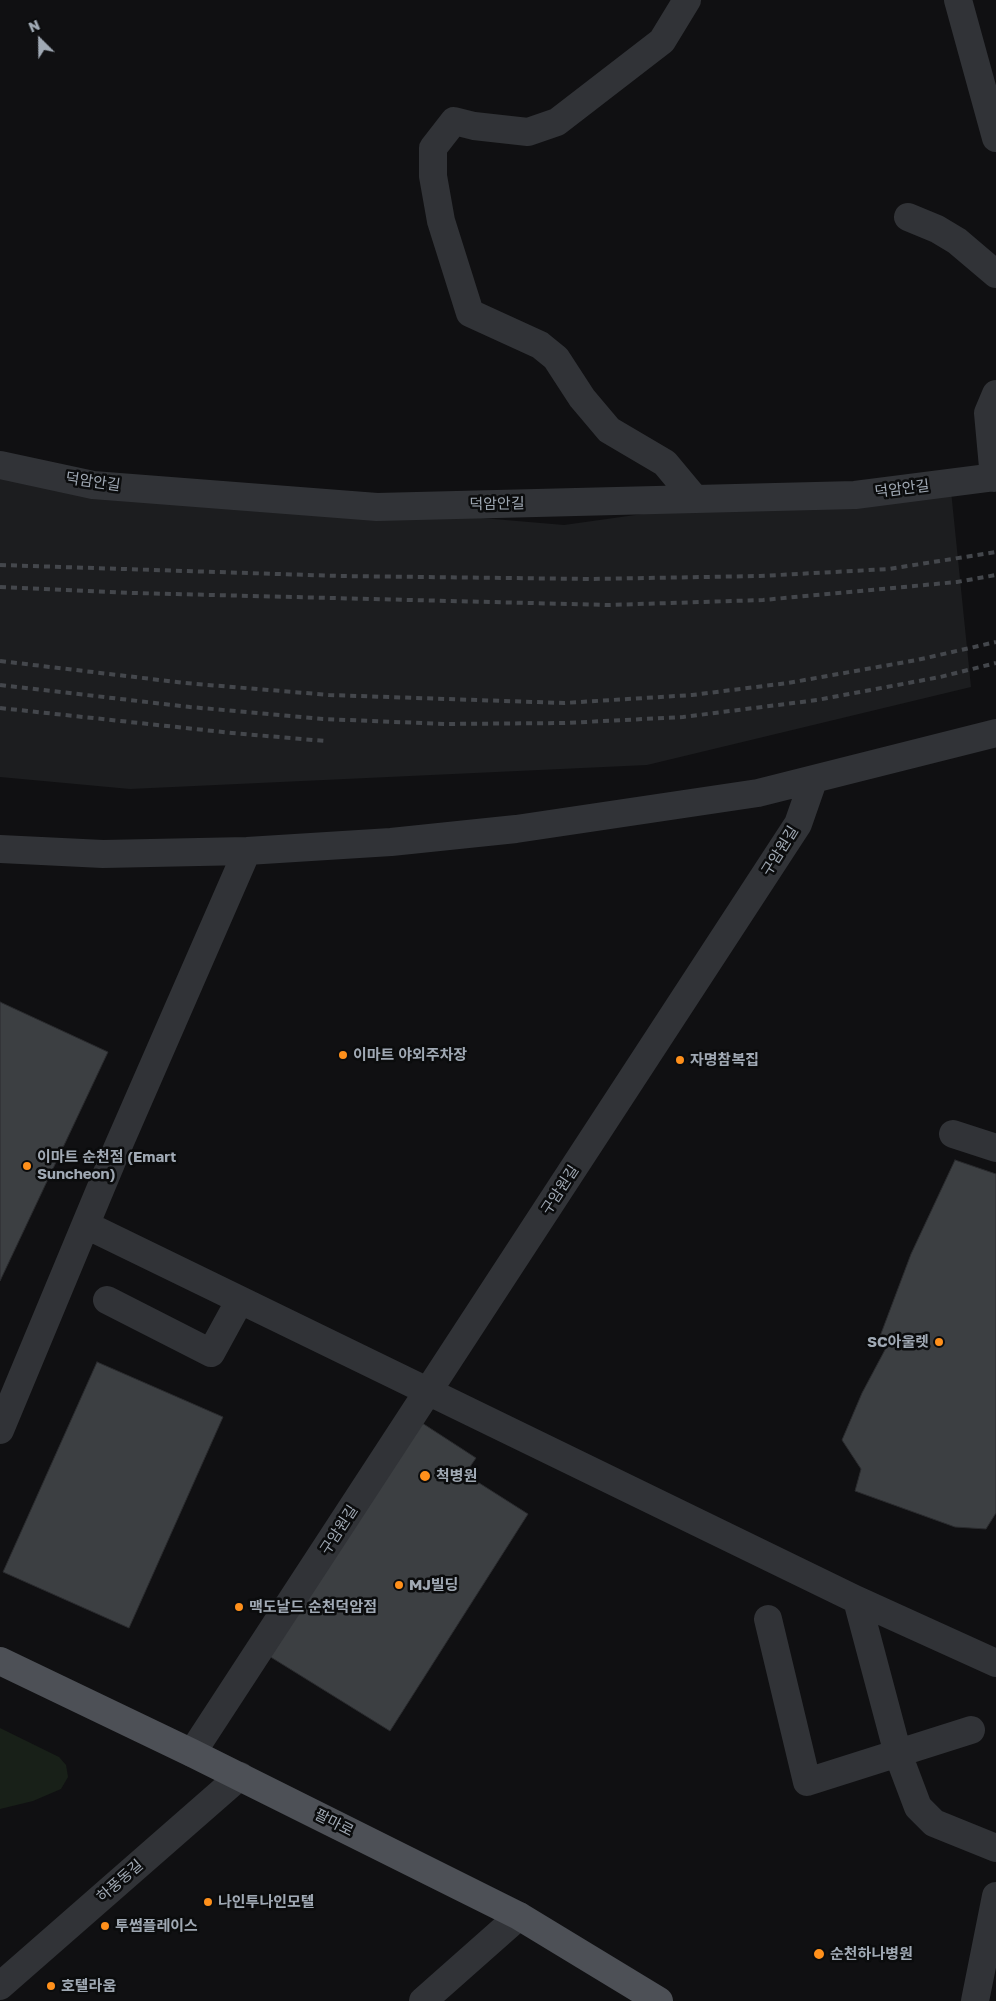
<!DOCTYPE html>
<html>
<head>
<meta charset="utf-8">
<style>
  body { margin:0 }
  #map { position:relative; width:996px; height:2001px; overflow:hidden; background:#101012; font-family:"Golos Text",sans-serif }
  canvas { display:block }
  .north { position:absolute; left:15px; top:15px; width:50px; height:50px; -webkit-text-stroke:4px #0b0c0d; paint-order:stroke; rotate:337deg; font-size:14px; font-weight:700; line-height:20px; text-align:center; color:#a0a9b4 }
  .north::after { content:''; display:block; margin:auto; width:18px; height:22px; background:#a0a9b4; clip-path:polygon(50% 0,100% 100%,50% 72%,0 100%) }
</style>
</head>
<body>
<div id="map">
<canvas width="996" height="2001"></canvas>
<div class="north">N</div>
</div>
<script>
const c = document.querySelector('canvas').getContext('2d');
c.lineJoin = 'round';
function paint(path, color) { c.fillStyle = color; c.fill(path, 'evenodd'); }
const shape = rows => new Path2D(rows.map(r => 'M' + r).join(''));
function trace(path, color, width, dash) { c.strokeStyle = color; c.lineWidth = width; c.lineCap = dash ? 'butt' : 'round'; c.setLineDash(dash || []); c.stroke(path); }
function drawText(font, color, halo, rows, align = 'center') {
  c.font = font + ' "Golos Text","Noto Sans KR",sans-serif'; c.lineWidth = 5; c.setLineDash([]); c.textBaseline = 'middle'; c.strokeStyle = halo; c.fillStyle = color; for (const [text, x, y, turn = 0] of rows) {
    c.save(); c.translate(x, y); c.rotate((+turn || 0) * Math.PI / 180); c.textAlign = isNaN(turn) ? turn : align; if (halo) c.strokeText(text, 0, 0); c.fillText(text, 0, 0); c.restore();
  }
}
paint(shape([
  [949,471,971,687,647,765,130,789,0,777,0,473,60,482,564,525]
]), '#1c1d1f');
paint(shape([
  [0,1728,59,1757,66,1765,68,1777,61,1789,33,1801,0,1809]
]), '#182018');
const building = shape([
  [0,1002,108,1052,0,1281,0,1002],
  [955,1160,996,1174,996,1513,986,1529,955,1527,855,1491,861,1469,842,1440,862,1393,887,1346,879,1339,911,1254,955,1160],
  [97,1362,223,1417,129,1628,3,1572,97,1362],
  [419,1421,476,1458,465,1474,528,1514,390,1731,269,1656,419,1421]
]);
paint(building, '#3c3f42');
trace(building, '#2a2b2e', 1);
trace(shape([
  [687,0,662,41,557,122,528,132,474,126,454,121,433,148,433,176,441,221,470,313,540,345,556,358,582,398,609,430,665,463,695,499],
  [958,0,996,138],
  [908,217,937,229,957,241,996,274],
  [0,465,93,485,377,507,855,495,996,477],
  [994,478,988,413,996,394],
  [0,849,103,854,247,851,391,842,516,829,758,793,996,733],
  [953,1134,996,1148],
  [86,1225,857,1600,996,1663],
  [107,1300,211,1353,240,1300],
  [0,1430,117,1149,247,851],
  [857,1600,898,1754,918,1807,934,1823,996,1848],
  [768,1619,807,1782,971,1730],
  [192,1753,798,824,813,781],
  [0,1986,240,1776],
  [423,2001,519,1916],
  [975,2001,996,1896]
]), '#313337', 28);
trace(shape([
  [0,1661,192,1753,519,1916,659,2001]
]), '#4d5056', 28);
trace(shape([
  [0,565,340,576,590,579,760,576,889,569,996,552],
  [0,587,134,593,609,605,763,600,957,582,996,575],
  [0,661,185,683,329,695,564,703,692,695,788,683,917,660,996,642],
  [0,685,190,707,323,719,445,724,565,723,683,717,817,700,940,677,996,663],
  [0,708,232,733,325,741]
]), '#44474c', 4, [6, 5]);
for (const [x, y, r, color] of [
  [343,1055,5,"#ff901b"],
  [680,1060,5,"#ff901b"],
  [27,1166,5,"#ff901b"],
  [939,1342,5,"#ff901b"],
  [425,1476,6,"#ff901b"],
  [399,1585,5,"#ff901b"],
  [239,1607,5,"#ff901b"],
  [208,1902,5,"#ff901b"],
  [105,1926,5,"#ff901b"],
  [819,1954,6,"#ff901b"],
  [51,1986,5,"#ff901b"]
]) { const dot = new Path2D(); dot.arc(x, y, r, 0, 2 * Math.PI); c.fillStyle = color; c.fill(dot); trace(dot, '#0b0c0d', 2); }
drawText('15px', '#a0a9b4', '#0b0c0d', [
  ["덕암안길",93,482,8],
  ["덕암안길",902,489,-7],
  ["덕암안길",497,504,-1],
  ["구암원길",780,851,-58],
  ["구암원길",560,1190,-57],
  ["구암원길",339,1530,-57],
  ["팔마로",334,1823,27],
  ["하풍동길",120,1881,-41]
]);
drawText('bold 15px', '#a0a9b4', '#0b0c0d', [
  ["이마트 야외주차장",353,1055],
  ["자명참복집",690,1060],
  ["이마트 순천점 (Emart",37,1157],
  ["Suncheon)",37,1174],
  ["SC아울렛",929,1342,"right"],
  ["척병원",436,1476],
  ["MJ빌딩",409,1585],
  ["맥도날드 순천덕암점",249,1607],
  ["나인투나인모텔",218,1902],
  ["투썸플레이스",115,1926],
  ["순천하나병원",830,1954],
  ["호텔라움",61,1986]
], 'left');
</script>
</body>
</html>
